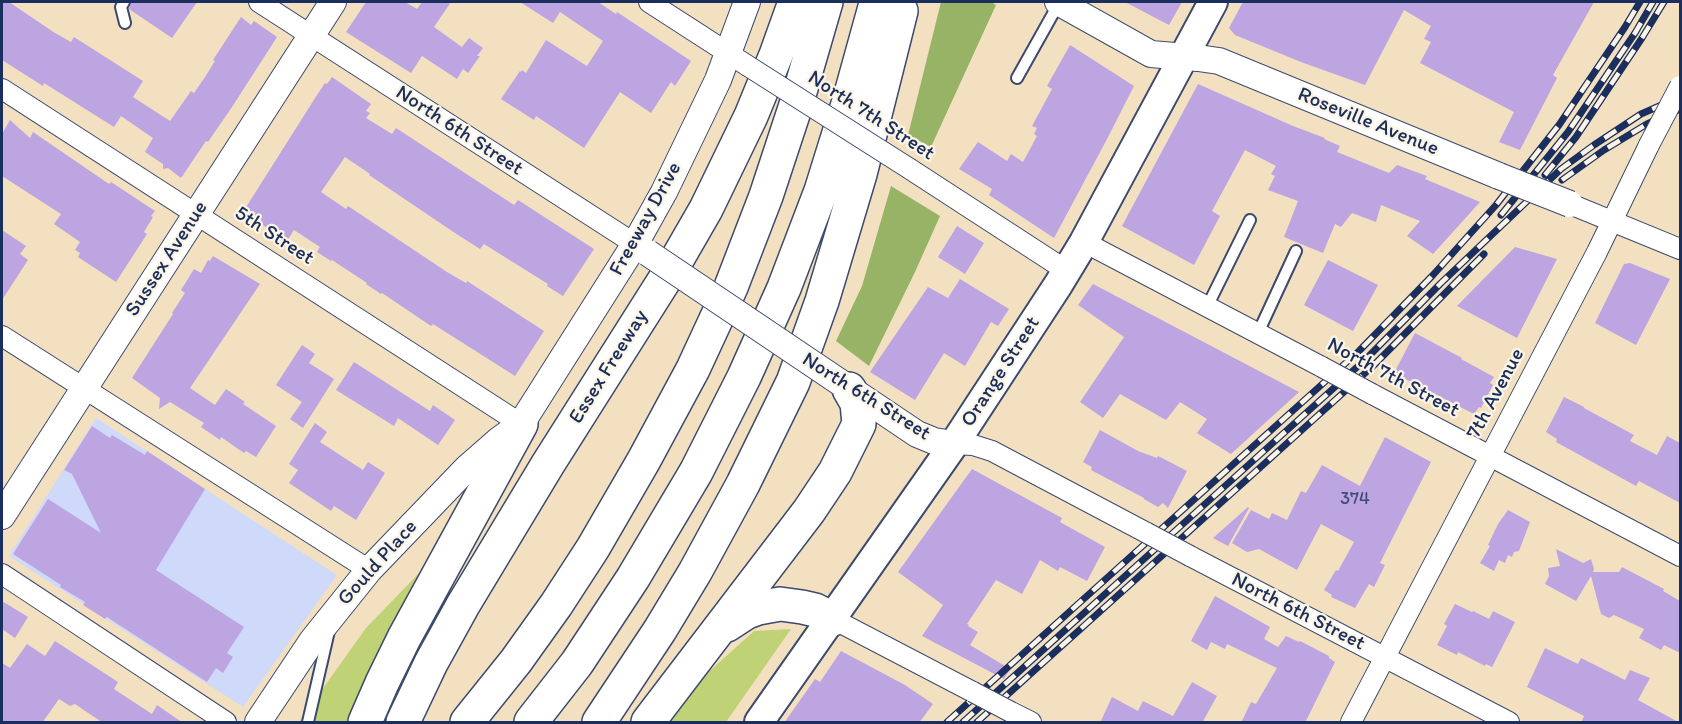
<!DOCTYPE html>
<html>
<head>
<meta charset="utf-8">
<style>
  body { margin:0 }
  #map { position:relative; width:1682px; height:724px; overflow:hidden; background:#f2e0c1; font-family:Itim,sans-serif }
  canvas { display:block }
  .frame { position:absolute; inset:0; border:3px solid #1b2f5e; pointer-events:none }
</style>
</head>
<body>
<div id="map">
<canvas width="1682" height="724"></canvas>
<div class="frame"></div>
</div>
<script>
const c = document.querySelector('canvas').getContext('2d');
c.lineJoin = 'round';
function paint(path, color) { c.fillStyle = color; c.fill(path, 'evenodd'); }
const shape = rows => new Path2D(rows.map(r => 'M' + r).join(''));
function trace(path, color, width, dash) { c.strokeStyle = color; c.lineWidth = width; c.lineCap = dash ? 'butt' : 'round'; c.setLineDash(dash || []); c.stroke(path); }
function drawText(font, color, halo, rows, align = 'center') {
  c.font = font + ' Itim,sans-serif'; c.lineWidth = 4.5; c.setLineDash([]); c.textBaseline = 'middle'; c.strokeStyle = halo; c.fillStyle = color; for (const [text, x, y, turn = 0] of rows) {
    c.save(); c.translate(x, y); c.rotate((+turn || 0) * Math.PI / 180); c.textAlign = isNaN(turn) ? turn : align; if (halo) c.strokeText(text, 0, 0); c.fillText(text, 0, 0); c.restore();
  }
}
paint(shape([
  [96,418,337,575,243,707,9,556]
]), '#cfdafa');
paint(shape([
  [424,568,349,722,299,722,366,628],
  [791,629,726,722,665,722,692,687,754,631]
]), '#bfd275');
paint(shape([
  [941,2,991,2,996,5,931,147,908,135],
  [891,186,940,216,915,272,869,366,836,341,862,286]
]), '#97b466');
paint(shape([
  [2,2,9,2,55,33,71,42,74,37,143,81,133,97,170,121,191,91,194,93,205,77,215,61,213,60,241,17,251,25,254,21,277,37,232,107,208,142,206,141,181,178,168,168,163,169,163,164,145,152,153,138,121,116,114,127,44,83,43,86,2,60],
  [131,2,197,2,172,38,129,9],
  [366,2,405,2,417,9,422,2,451,2,434,27,462,47,469,38,483,48,477,56,480,56,468,73,463,69,457,79,422,56,411,73,346,32],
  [520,2,598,2,616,14,617,12,691,61,675,86,671,82,651,113,620,92,584,148,536,116,534,120,501,99,520,71,521,72,522,70,526,73,546,40,587,66,603,41,560,12,553,23],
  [1125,2,1182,2,1169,25],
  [1243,2,1594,2,1553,75,1557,78,1520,150,1499,142,1514,112,1420,63,1431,42,1424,39,1431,26,1404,10,1365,85,1301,62,1235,35,1229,28],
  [1070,45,1134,86,1106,141,1054,238,989,195,992,189,959,169,978,142,1007,161,1011,154,1023,162,1037,136,1034,134,1037,128,1032,126,1052,89,1047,86],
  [332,77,371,104,366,111,370,113,366,118,392,134,396,128,514,205,518,200,594,249,563,296,547,286,548,284,484,244,480,249,455,233,369,175,370,174,345,157,321,192,346,209,348,206,447,272,466,283,467,281,544,331,515,376,433,324,431,326,382,293,381,294,366,284,367,283,332,260,331,261,317,252,320,247,294,230,287,241,243,212,317,95,325,83,327,84],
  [1198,84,1293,126,1325,138,1324,139,1340,146,1337,152,1389,173,1397,165,1427,176,1425,179,1480,202,1433,254,1407,236,1420,221,1381,205,1376,222,1352,213,1341,227,1335,224,1323,253,1284,237,1298,201,1268,190,1275,176,1271,174,1276,166,1245,150,1212,211,1220,216,1194,265,1122,226],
  [10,120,30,138,33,132,109,184,111,182,155,211,151,216,153,217,144,232,147,234,116,282,78,257,80,253,75,250,80,242,54,224,61,214,2,176,2,134],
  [957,226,984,243,965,274,938,257],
  [2,230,26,246,20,254,28,260,2,300],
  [1515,247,1557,259,1517,338,1457,306],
  [213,256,260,284,190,388,215,405,226,389,245,402,243,404,276,426,256,457,246,451,244,453,221,437,220,440,201,427,204,423,170,402,159,409,160,398,132,378,173,314,172,313,185,293,181,290,194,269,201,273,208,260,210,261],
  [1328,260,1378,285,1353,331,1304,305],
  [1630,263,1670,279,1636,345,1595,323,1624,264],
  [960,279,1009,309,998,326,991,322,965,366,944,353,915,400,870,372,928,287,948,298],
  [1093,284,1299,392,1231,454,1197,433,1207,419,1180,402,1166,420,1120,394,1103,418,1080,402,1124,337,1078,305],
  [1415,333,1462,358,1461,359,1494,377,1490,383,1493,385,1481,408,1479,407,1474,414,1394,373],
  [302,345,315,354,309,363,334,379,303,428,290,419,302,402,276,385],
  [354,362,430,411,433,405,455,420,438,445,398,418,394,426,336,390],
  [1564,397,1584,407,1584,408,1634,435,1630,441,1657,455,1667,436,1680,443,1680,503,1639,481,1636,486,1556,442,1557,439,1546,432],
  [315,423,327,432,320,442,363,470,368,462,385,473,356,520,334,506,331,511,289,483,298,470,289,464],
  [92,426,110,438,112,435,145,455,147,451,205,489,156,570,244,627,227,653,233,657,223,673,216,668,207,682,107,617,105,619,83,605,85,602,60,587,61,585,13,554,48,499,101,533,72,474,64,470],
  [1100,430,1138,451,1157,458,1158,456,1187,471,1168,508,1163,503,1158,507,1144,499,1144,498,1091,470,1092,467,1083,462],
  [1385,437,1431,462,1380,563,1385,565,1374,587,1369,584,1355,608,1331,597,1332,595,1324,590,1336,570,1338,571,1354,542,1321,524,1297,570,1259,549,1247,552,1232,543,1251,510,1269,519,1272,513,1287,520,1301,491,1306,493,1322,465,1360,486],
  [972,469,1062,518,1060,522,1105,547,1087,581,1060,567,1058,571,1040,560,1022,594,996,580,967,624,969,625,968,626,978,632,970,645,1010,669,1004,679,922,636,943,605,898,572],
  [1248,507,1249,508,1228,546,1213,538],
  [1508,510,1530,522,1519,551,1514,552,1512,557,1508,555,1505,563,1499,560,1494,571,1480,563,1490,546,1488,545,1498,524],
  [1556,549,1583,563,1591,559,1594,569,1593,572,1619,572,1622,567,1664,589,1663,591,1680,601,1680,653,1664,645,1661,650,1639,638,1644,629,1614,615,1609,618,1601,614,1591,576,1576,601,1545,584,1549,576,1548,568,1560,566],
  [1215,596,1270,627,1264,639,1278,647,1286,636,1299,642,1300,641,1329,656,1329,658,1335,662,1305,723,1241,723,1251,702,1256,704,1277,668,1227,644,1225,649,1211,642,1207,650,1191,641],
  [2,601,28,617,15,638,2,629],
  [1455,604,1472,612,1473,611,1489,619,1493,611,1515,622,1492,667,1486,664,1485,666,1458,652,1457,655,1437,645,1447,626,1444,624],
  [55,641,118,682,114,689,152,714,157,705,183,723,103,723,75,704,70,706,59,699,42,723,2,723,2,663,10,668,27,644,45,656],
  [1545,648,1578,664,1581,658,1625,680,1630,670,1650,678,1638,700,1680,723,1581,723,1584,716,1527,687],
  [841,651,905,685,933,704,919,723,784,723,815,679,820,682],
  [1192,682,1217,696,1202,723,1100,723,1112,697,1138,711,1143,701,1173,716]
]), '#bca5e1');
const service = shape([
  [124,2,121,7,125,23],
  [1017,78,1059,3],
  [1207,307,1250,220],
  [1258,333,1296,251],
  [308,722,329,631]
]);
const minor = shape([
  [259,2,635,244],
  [649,2,748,66],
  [2,89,521,424],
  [910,169,1067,271],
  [1570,204,1680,249],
  [1084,242,1322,367],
  [2,336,369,570],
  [1372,394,1680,556],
  [954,444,973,445,992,451,1147,533],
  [1190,556,1509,722],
  [2,574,226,722],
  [833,619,973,692],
  [1011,712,1031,722],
  [1351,722,1597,252,1649,145]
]);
const tertiary = shape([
  [1058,2,1151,54,1198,58,1219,61,1499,176],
  [844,385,917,434,934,441,954,444],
  [2,516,333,2],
  [258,722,312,641,369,570,467,468,499,440,521,424,635,244,664,192,718,80,747,2]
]);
const secondary = shape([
  [759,722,954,444,1058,285,1084,242,1213,2]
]);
const motorway = shape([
  [727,625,747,612,758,608,780,604,802,607,815,610,833,619],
  [365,722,382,683,404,638,521,424],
  [403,722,431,663,463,605,548,464,672,268,706,209,751,116,776,55,795,2],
  [467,722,516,661,556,605,593,548,644,460,693,369,731,287,766,196,797,102,826,2],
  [531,722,577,663,633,578,696,472,744,377,784,288,821,191,849,101,875,7,880,2],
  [599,722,660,630,695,572,743,484,793,382,822,301,860,174,901,11,897,2],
  [648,722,809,511,835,472,859,424,857,403,849,389]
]);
trace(service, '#3b4a6d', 14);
trace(minor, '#3b4a6d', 22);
trace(tertiary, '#3b4a6d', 28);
trace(secondary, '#3b4a6d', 32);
trace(motorway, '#3b4a6d', 36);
trace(service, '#fff', 10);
trace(minor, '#fff', 20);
trace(tertiary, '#fff', 26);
trace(secondary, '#fff', 28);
trace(motorway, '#fff', 33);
const rail = shape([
  [1545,175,1576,137,1642,38,1664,2],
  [1562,180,1604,150,1647,124,1680,109],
  [1501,215,1568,132,1635,33,1653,2],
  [947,722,1359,351,1433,275,1496,205,1559,125,1625,27,1640,2],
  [963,722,1366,359,1441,283,1561,169,1594,145,1641,114,1680,97],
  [977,722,1373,366,1484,254]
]);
trace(rail, '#1b2f5e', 7);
trace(rail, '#fcf5e5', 4.5, [14]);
const minorBridge = shape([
  [748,66,910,169],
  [1649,145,1680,86],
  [1322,367,1372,394],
  [1147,533,1190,556],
  [973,692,1011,712]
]);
const tertiaryBridge = shape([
  [1499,176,1570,204],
  [648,253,841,383]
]);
trace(minorBridge, '#3b4a6d', 22, []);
trace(tertiaryBridge, '#3b4a6d', 28, []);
trace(minorBridge, '#fff', 20);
trace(tertiaryBridge, '#fff', 26);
drawText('18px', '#434c7f', null, [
  ["374",1355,499]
]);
drawText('21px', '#1b2f5e', '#fcf5e5', [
  ["North 7th Street",871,116,33],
  ["Roseville Avenue",1368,122,22],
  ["North 6th Street",459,131,33],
  ["Freeway Drive",646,219,-61],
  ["5th Street",274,236,33],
  ["Sussex Avenue",167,259,-57],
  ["Essex Freeway",609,367,-58],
  ["Orange Street",1001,372,-57],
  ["North 7th Street",1393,378,28],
  ["7th Avenue",1496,394,-62],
  ["North 6th Street",866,397,32],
  ["Gould Place",378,563,-48],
  ["North 6th Street",1298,612,27]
]);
</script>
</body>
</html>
